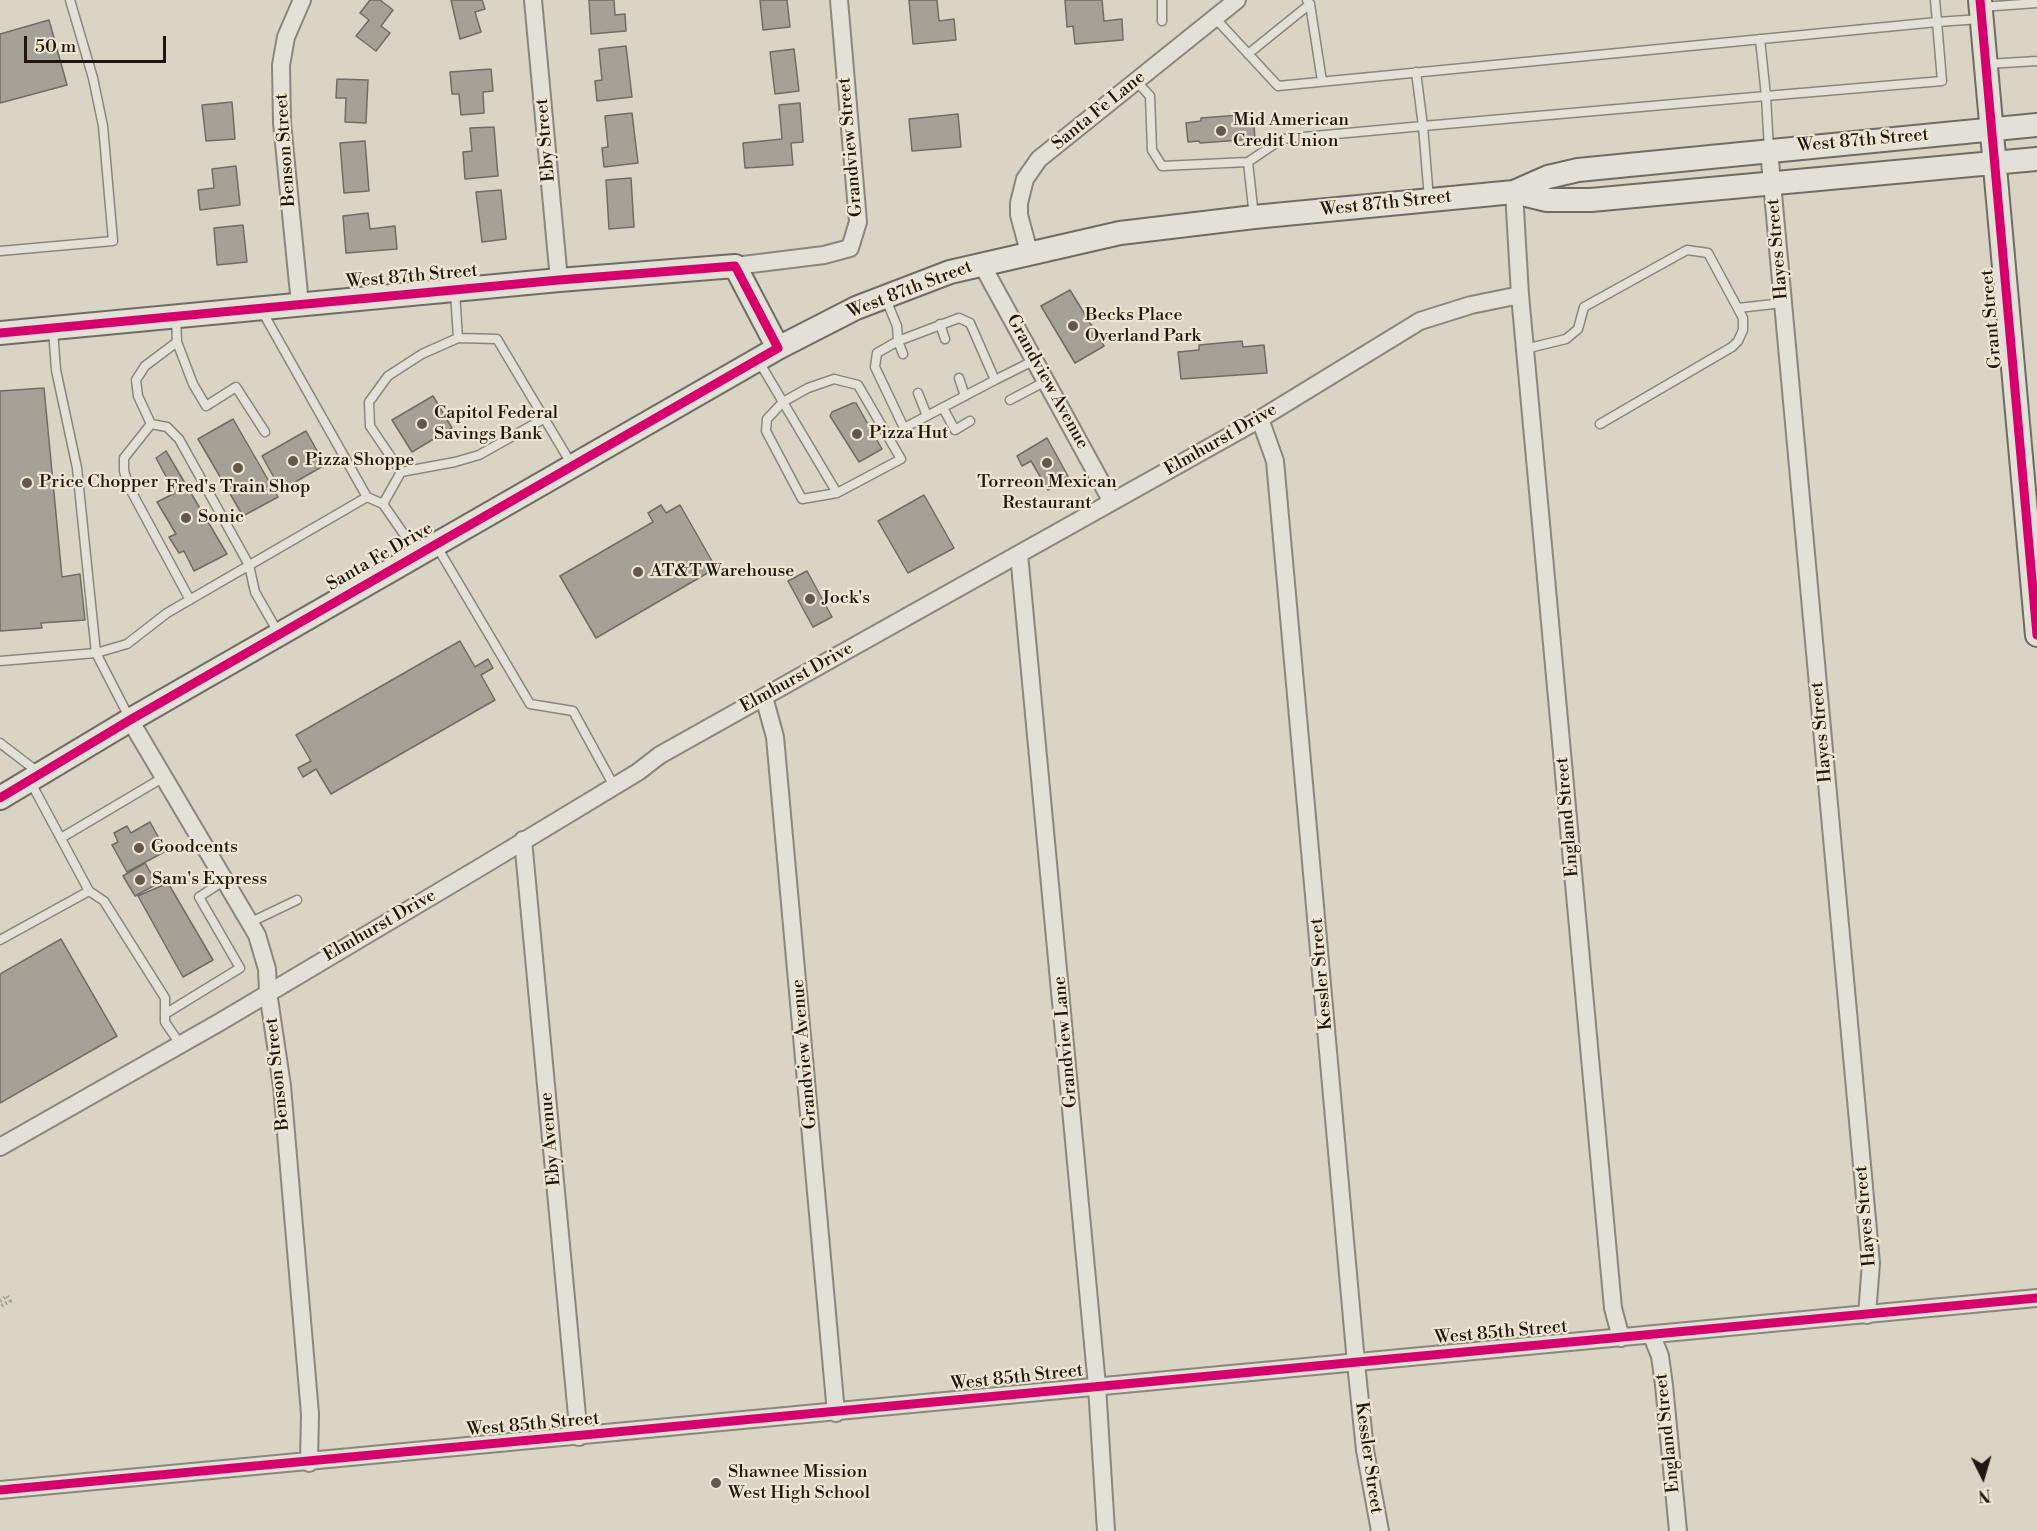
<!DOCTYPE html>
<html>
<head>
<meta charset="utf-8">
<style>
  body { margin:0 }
  #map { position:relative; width:2037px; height:1531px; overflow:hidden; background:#d9d4c3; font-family:"Libre Bodoni",serif }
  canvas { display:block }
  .north { position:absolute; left:1953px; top:1447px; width:60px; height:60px; -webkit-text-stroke:4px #ede6d2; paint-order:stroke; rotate:175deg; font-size:16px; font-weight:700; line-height:24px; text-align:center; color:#20160f }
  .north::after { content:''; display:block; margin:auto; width:21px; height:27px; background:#20160f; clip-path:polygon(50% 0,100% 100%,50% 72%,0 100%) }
  .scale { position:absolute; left:24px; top:36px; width:142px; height:27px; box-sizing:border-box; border:3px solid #20160f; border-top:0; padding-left:8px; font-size:18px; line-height:21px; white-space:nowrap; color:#20160f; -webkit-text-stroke:4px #ede6d2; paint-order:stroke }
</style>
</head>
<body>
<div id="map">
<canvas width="2037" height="1531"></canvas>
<div class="north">N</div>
<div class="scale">50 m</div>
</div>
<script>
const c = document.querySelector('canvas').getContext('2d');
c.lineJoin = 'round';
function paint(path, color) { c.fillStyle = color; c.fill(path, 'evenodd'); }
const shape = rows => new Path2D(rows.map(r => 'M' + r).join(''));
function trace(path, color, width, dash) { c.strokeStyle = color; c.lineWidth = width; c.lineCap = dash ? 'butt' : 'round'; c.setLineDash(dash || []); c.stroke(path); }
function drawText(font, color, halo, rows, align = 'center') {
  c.font = font + ' "Libre Bodoni",serif'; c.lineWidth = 4.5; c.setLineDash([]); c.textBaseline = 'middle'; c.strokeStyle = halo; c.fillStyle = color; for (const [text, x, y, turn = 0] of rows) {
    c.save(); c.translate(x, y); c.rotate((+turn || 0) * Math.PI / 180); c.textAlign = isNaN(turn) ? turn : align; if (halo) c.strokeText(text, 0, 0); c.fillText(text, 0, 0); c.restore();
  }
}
const building = shape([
  [370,0,380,0,393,10,381,26,390,33,376,51,356,36,369,20,360,13,370,0],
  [451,0,482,0,485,9,475,12,481,32,460,39,451,0],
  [589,0,614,0,615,15,625,14,626,31,591,34,589,0],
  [760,0,787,0,790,27,763,30,760,0],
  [909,0,937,0,939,21,954,19,956,40,913,44,909,0],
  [1065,0,1102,0,1104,21,1122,19,1123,40,1075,44,1073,26,1067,27,1065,0],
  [49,20,67,85,0,103,0,34,49,20],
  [626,46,632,97,597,101,595,81,602,80,599,49,626,46],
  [794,49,799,91,775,94,770,52,794,49],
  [491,69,493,91,483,92,484,113,461,115,459,94,452,94,450,72,491,69],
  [337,79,368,80,366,123,345,122,346,98,336,98,337,79],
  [232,102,235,139,206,141,202,105,232,102],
  [800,103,803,142,791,143,793,165,745,168,743,143,782,139,779,105,800,103],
  [632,113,638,163,604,167,602,148,608,147,605,116,632,113],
  [958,114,961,147,912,151,909,119,958,114],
  [1253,114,1255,139,1200,143,1199,141,1188,142,1186,123,1201,121,1201,118,1253,114],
  [494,127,498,176,465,179,463,152,472,151,470,128,494,127],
  [365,141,369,191,344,193,340,143,365,141],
  [236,166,240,205,200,210,198,190,214,188,212,169,236,166],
  [631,178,634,227,609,229,606,180,631,178],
  [501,190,506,239,482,242,476,192,501,190],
  [368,213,370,229,395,226,397,249,346,253,343,216,368,213],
  [243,225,247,262,217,265,214,228,243,225],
  [1070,290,1104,346,1075,363,1041,306,1070,290],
  [1242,341,1243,347,1264,345,1267,373,1181,379,1178,352,1199,350,1199,345,1242,341],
  [44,388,62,577,80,574,85,620,41,623,42,628,0,631,0,391,44,388],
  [433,396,452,428,412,452,392,420,433,396],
  [853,403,856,403,882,449,859,462,830,416,832,412,853,403],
  [233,419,278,497,243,516,198,439,233,419],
  [306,431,325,465,281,490,262,456,306,431],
  [1047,438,1069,478,1048,490,1031,461,1022,466,1017,456,1047,438],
  [166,451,227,554,194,571,184,551,179,553,169,537,176,534,157,502,175,493,156,458,166,451],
  [924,495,954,548,908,573,878,521,924,495],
  [661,505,666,513,680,505,716,568,596,638,560,576,653,522,648,513,661,505],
  [807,571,832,617,813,627,788,581,807,571],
  [460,641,475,667,488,659,493,668,481,675,495,700,331,794,316,769,303,777,298,768,311,761,296,735,460,641],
  [150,822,166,851,127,872,112,845,118,842,114,833,127,826,131,833,150,822],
  [145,863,157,884,135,896,123,876,145,863],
  [168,883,213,960,183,977,138,896,168,883],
  [61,939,117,1036,0,1103,0,974,61,939]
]);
paint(building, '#a5a196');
trace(building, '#706c63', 1.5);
const lane = shape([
  [1307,0,1310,4,1322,81],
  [1981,7,2037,3],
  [1215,18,1278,86,1937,22,1935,0],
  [1162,21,1162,0],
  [1760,39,1766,96,1942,81,1937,22,1981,19],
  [1248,54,1310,4],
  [1987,64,2037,61],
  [1136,81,1150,96,1152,150,1162,166,1248,162],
  [1429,199,1423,126,1766,96,1769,150],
  [1254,217,1248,162,1282,139,1423,126,1416,72],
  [0,251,113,241,103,126,93,78,70,0],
  [455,292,458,338,497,339,572,465],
  [885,297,897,326,898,341,959,318,970,323,995,380,1035,360],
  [1738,308,1783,303],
  [176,317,177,342,193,384,206,406,236,387,265,432],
  [940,324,945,339],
  [53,330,56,370,77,468,96,653,130,719],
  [177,342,145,366,136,380,138,396,151,424,167,427,179,439,249,565,255,592,279,634],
  [1525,349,1566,339,1578,329,1584,307,1687,250,1708,253,1743,318,1743,330,1738,341,1732,347,1600,424],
  [903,354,898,341,877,353,875,367,904,428,995,380],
  [758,360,837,493],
  [959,378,965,396],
  [834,379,858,385,901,459,837,493,802,499,766,431,767,419,783,402,808,388,834,379],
  [918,393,927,416],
  [1010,400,1046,381],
  [943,408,955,430,970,421],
  [151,424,124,458,124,471,129,487,190,600],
  [401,472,370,426,369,402,388,376,422,354,458,338],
  [401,472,455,462,479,455,545,418],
  [367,497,383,504,417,553],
  [383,504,401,472],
  [436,545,530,704,573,711,614,786],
  [0,661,96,653,127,644,167,613,367,497,262,311],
  [0,743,38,772],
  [30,781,89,891,104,901,165,998,165,1022,180,1044],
  [61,838,164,777],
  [249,923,297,900],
  [0,940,89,891],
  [165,1014,240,968,199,897,225,880]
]);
const street = shape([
  [533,0,559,280],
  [1769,150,1871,1263,1867,1315],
  [1514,192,1520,295,1613,1308,1621,1338],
  [1029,252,1019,215,1019,203,1025,179,1039,159,1237,0],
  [981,263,1112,502],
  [735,266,824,255,850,248,858,222,839,0],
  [300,304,282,123,281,65,286,37,302,0],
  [1260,419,1275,461,1356,1363,1365,1450,1380,1531],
  [1019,554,1097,1386,1106,1531],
  [764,697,775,737,836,1413],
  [130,720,257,935,267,969,268,992,282,1086,310,1414,309,1463],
  [523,840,579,1437],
  [0,1147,220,1022,484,865,638,772,660,755,1260,419,1420,321,1471,305,1520,295],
  [1652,1336,1660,1356,1664,1385,1678,1531],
  [0,1490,2037,1298]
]);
const secondary = shape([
  [1980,0,2037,635],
  [1514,192,1548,177,1578,170,2037,125],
  [0,333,559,280,735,266,778,348],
  [0,798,130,720,778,348,856,308,950,272,1120,233,1254,217,1514,192,1547,200,1591,200,2037,159]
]);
trace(lane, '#8a867c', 11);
trace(street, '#8a867c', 20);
trace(secondary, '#706c63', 26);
trace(shape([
  [0,1301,7,1296,10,1301,1,1306]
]), '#9e9b93', 4, [1.5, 3]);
trace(lane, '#e2e0d7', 8);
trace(street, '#e2e0d7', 16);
trace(secondary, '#e2e0d7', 22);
trace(shape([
  [1980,0,2037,635],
  [0,333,559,280,735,266,778,348,130,720,0,798],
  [0,1490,2037,1298]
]), '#d6006c', 9);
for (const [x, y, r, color] of [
  [1221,131,6,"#61584e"],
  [1073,326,6,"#61584e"],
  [422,424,6,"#61584e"],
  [857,434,6,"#61584e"],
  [293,461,6,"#61584e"],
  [1047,463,6,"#61584e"],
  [238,468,6,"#61584e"],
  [27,483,6,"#61584e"],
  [186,518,6,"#61584e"],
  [638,572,6,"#61584e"],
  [810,599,6,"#61584e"],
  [139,848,6,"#61584e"],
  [140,880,6,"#61584e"],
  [716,1483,6,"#61584e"]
]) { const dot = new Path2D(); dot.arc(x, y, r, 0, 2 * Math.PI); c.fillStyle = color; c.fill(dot); trace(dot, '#ede6d2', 2); }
drawText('18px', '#20160f', '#ede6d2', [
  ["Santa Fe Lane",1099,111,-39],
  ["Eby Street",546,140,-95],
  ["West 87th Street",1863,141,-5],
  ["Grandview Street",851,147,-95],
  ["Benson Street",286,150,-94],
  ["West 87th Street",1386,204,-6],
  ["Hayes Street",1778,249,-95],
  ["West 87th Street",412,277,-5],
  ["West 87th Street",910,290,-21],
  ["Grant Street",1992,319,-95],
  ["Grandview Avenue",1047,382,61],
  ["Elmhurst Drive",1221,440,-30],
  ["Santa Fe Drive",380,557,-30],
  ["Elmhurst Drive",797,678,-29],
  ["Hayes Street",1822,732,-95],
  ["England Street",1568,817,-95],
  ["Elmhurst Drive",380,926,-30],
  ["Kessler Street",1322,974,-95],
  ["Grandview Lane",1066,1042,-95],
  ["Grandview Avenue",805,1054,-95],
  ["Benson Street",278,1074,-96],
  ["Eby Avenue",551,1139,-95],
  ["Hayes Street",1866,1216,-95],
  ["West 85th Street",1501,1333,-5],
  ["West 85th Street",1017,1378,-6],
  ["West 85th Street",533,1425,-5],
  ["England Street",1668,1433,-96],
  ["Kessler Street",1368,1458,82]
]);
drawText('18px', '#20160f', '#ede6d2', [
  ["Mid American",1233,121],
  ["Credit Union",1233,142],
  ["Becks Place",1085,316],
  ["Overland Park",1085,337],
  ["Capitol Federal",434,414],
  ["Savings Bank",434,435],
  ["Pizza Hut",869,434],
  ["Pizza Shoppe",305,461],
  ["Price Chopper",39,483],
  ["Torreon Mexican",1047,483,"center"],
  ["Restaurant",1047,504,"center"],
  ["Fred's Train Shop",238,488,"center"],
  ["Sonic",198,518],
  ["AT&T Warehouse",650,572],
  ["Jock's",822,599],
  ["Goodcents",151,848],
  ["Sam's Express",152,880],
  ["Shawnee Mission",728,1473],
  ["West High School",728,1494]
], 'left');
</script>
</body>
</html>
